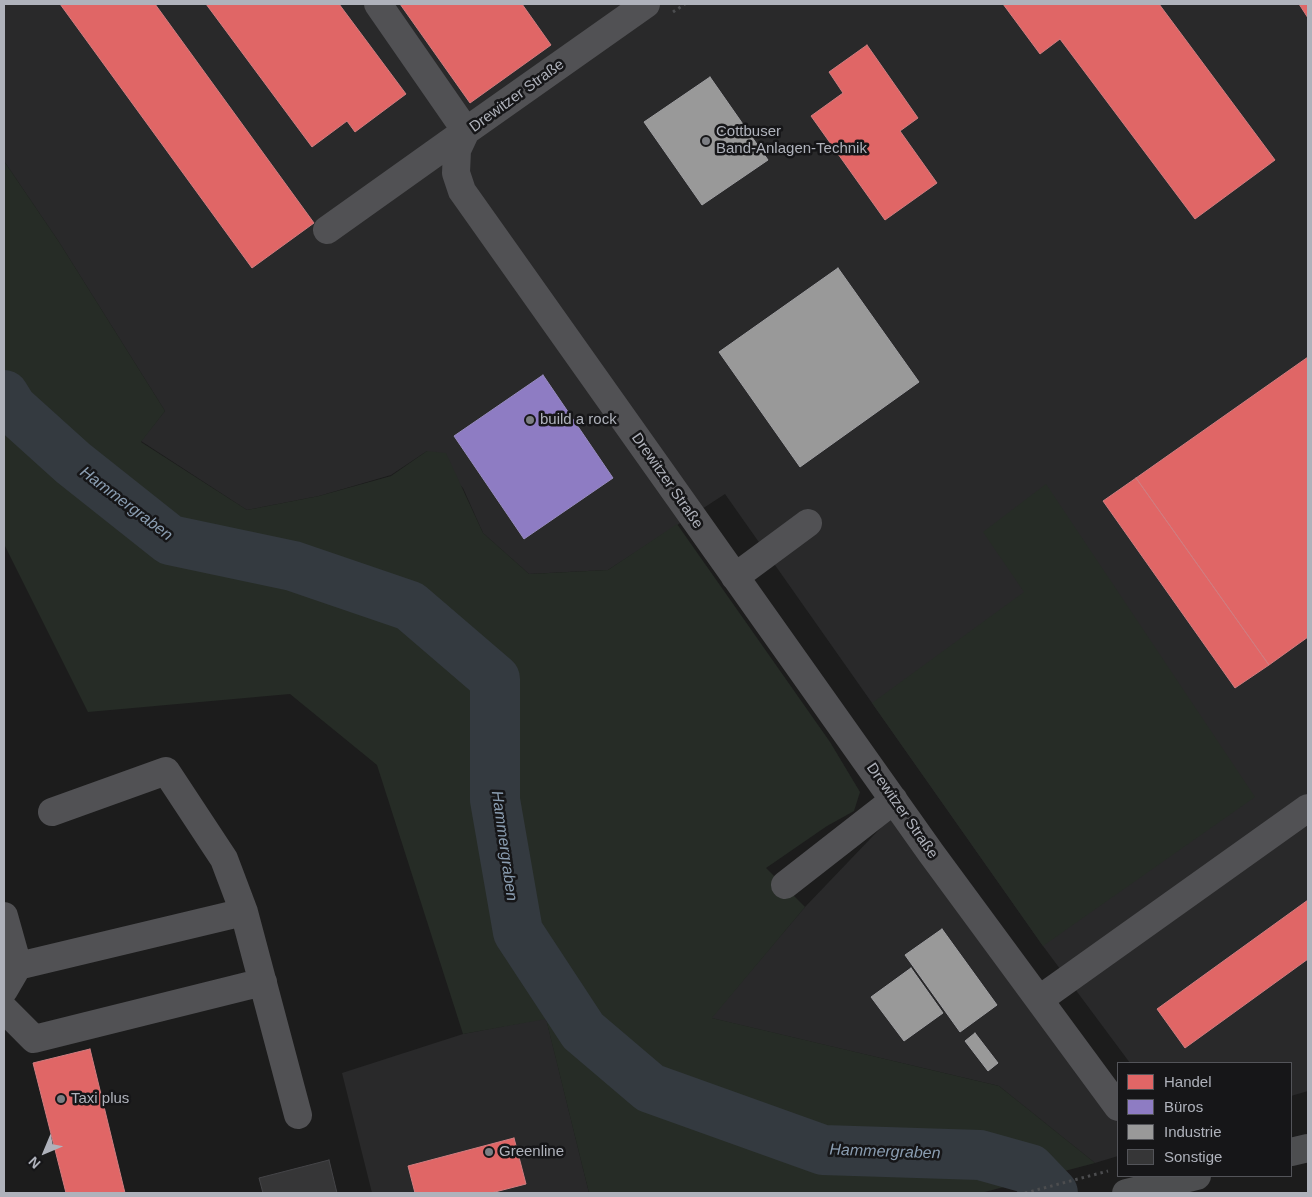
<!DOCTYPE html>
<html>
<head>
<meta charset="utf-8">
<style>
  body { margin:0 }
  #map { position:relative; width:1312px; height:1197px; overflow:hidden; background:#1c1c1c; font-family:Helvetica,sans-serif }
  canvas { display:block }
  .frame { position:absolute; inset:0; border:5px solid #afb2bb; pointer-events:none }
  .legend { position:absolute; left:1117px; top:1062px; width:175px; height:115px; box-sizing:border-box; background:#161618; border:1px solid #535459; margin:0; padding:6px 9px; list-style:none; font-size:15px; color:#afb2bb }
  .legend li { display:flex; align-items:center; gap:10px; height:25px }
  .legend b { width:25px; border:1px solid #535459 }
  .north { position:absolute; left:20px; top:1127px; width:50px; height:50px; -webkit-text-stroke:4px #161618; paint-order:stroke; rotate:225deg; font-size:14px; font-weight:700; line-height:20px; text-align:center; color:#afb2bb }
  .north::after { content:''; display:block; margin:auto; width:18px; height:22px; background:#afb2bb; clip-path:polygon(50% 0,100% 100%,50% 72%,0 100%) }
</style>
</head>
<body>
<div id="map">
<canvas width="1312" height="1197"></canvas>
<div class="frame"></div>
<ul class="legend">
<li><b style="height:14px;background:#e06666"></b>Handel</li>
<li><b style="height:14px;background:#8e7cc3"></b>Büros</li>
<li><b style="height:14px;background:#999"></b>Industrie</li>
<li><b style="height:14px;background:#363637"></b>Sonstige</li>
</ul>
<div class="north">N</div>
</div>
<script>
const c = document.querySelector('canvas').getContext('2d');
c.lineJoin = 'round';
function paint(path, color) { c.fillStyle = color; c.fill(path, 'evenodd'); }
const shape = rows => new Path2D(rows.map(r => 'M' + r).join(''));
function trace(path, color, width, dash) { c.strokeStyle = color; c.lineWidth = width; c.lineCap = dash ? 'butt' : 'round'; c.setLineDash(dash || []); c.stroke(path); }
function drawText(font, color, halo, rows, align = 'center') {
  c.font = font + ' Helvetica,sans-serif'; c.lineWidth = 5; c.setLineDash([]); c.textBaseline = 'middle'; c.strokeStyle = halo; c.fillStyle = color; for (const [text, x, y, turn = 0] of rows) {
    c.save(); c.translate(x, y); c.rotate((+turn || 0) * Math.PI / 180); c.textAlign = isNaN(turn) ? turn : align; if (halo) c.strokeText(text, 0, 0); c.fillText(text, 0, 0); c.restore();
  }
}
paint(shape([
  [4,4,1308,4,1308,1091,1291,1096,1291,1063,1130,1063,1043,946,725,494,608,570,529,574,483,533,463,488,427,451,391,475,319,496,247,510,141,441,165,411,59,242,4,161],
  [893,815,1118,1123,1118,1156,1095,1163,999,1086,711,1018,805,907],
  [546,1018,589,1193,372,1193,342,1073,463,1034]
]), '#29292a');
paint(shape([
  [4,161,59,242,165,411,141,442,247,510,319,496,391,476,427,451,446,453,483,533,529,574,608,570,677,524,830,742,860,792,854,811,827,826,766,868,805,907,712,1018,999,1086,1095,1163,981,1193,589,1193,546,1019,463,1034,377,765,290,694,88,712,4,544],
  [1046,484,1255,797,1043,946,872,703,1024,592,983,532]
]), '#262c26');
const shops = shape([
  [60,4,155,4,314,223,252,268,60,4],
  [206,4,339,4,406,94,355,132,347,121,312,147,206,4],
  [400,4,522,4,551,45,470,103,400,4],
  [1003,4,1159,4,1275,160,1195,219,1060,39,1040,54,1003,4],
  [1299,4,1308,4,1308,18,1299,4],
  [867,45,918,118,900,131,937,183,885,220,811,116,843,93,829,72,867,45],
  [1308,357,1308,637,1269,665,1136,478,1308,357],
  [1136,478,1269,665,1235,688,1103,501,1136,478],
  [1308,900,1308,959,1185,1048,1157,1009,1308,900],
  [90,1049,125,1193,66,1193,33,1063,90,1049],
  [514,1138,526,1184,491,1193,415,1193,408,1166,514,1138]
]);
paint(shops, '#e06666');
trace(shops, '#d17d80', 1);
const offices = shape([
  [543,375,613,478,524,539,454,436,543,375]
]);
paint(offices, '#8e7cc3');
trace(offices, '#988cc1', 1);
const industry = shape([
  [710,77,768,160,702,205,644,122,710,77],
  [838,268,919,382,800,467,719,352,838,268],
  [942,929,997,1005,960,1032,905,955,942,929],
  [911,968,943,1013,904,1041,871,997,911,968],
  [975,1033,998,1063,988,1071,965,1041,975,1033]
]);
paint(industry, '#999');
trace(industry, '#a0a0a3', 1);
trace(shape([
  [4,395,12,408,73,463,170,540,293,566,410,606,495,679,495,800,518,932,583,1031,650,1088,823,1150,980,1155,1030,1169,1053,1193]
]), '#343a40', 50);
const building = shape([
  [329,1160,337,1193,263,1193,259,1178,329,1160]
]);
paint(building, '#363637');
trace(building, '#454548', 1);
trace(shape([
  [673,12,685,4],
  [1025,1193,1108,1171]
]), '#4c4d4f', 3, [2.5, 4]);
trace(shape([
  [646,4,466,131,457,150,456,173,462,191,931,853,1118,1107],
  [327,230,466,131,378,4],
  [735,577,808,523],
  [785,885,894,800],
  [244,912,298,1115],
  [4,916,18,966,4,990],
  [18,966,244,912,224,859,166,771,52,812],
  [1040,999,1308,808],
  [4,1009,34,1039,263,982]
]), '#515154', 28);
trace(shape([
  [1291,1152,1308,1148],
  [1126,1193,1197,1176]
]), '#4d4e50', 28);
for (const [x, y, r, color] of [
  [706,141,5,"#7c7e83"],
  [530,420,5,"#7c7e83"],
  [61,1099,5,"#7c7e83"],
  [489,1152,5,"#7c7e83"]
]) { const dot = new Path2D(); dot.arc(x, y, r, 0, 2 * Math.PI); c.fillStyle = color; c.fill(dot); trace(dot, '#161618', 2); }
drawText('15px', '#afb2bb', '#161618', [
  ["Drewitzer Straße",517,96,-36],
  ["Drewitzer Straße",667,481,55],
  ["Drewitzer Straße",902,811,55]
]);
drawText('15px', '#afb2bb', '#161618', [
  ["Cottbuser",716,132],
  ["Band-Anlagen-Technik",716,149],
  ["build a rock",540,420],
  ["Taxi plus",71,1099],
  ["Greenline",499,1152]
], 'left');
drawText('italic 16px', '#8a9db1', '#161618', [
  ["Hammergraben",126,504,37],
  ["Hammergraben",504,846,82],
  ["Hammergraben",885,1152,2]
]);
</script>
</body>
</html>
